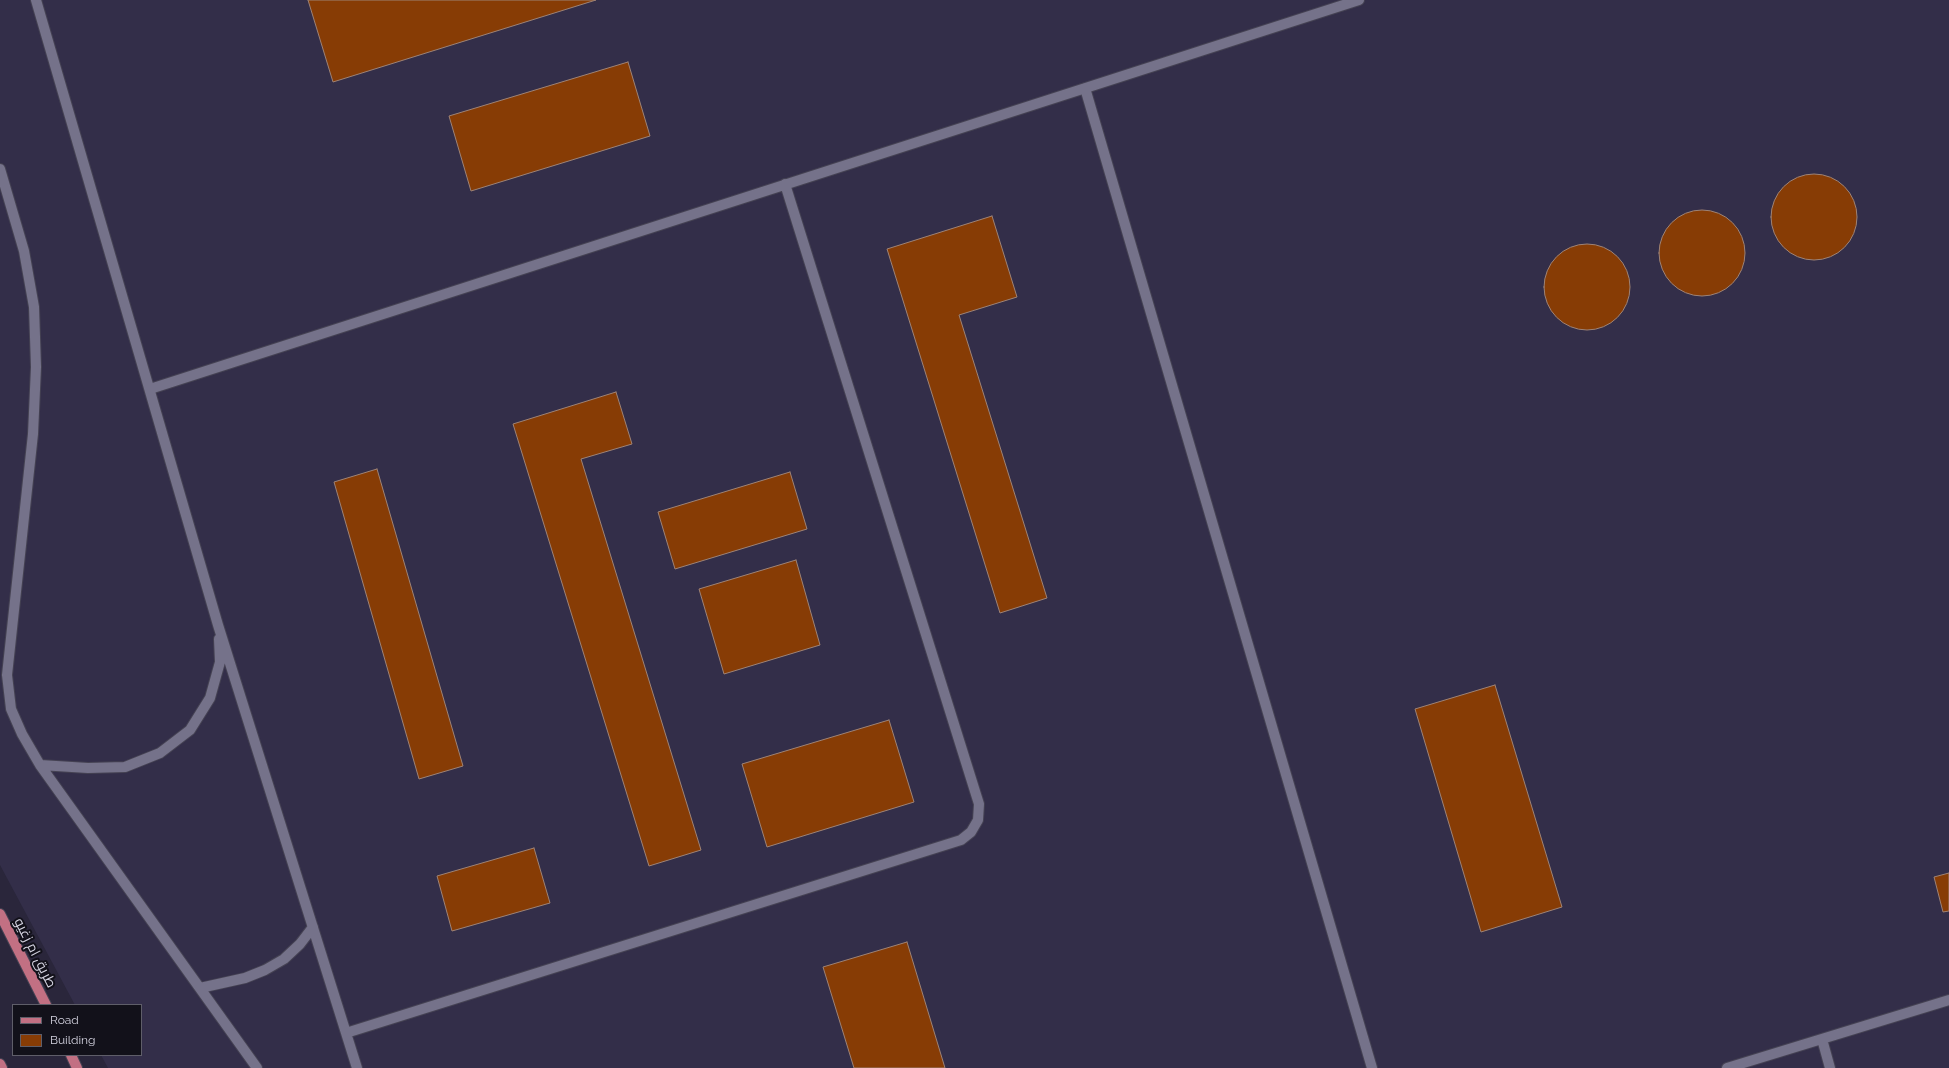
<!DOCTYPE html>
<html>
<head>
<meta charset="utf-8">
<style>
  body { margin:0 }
  #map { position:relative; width:1949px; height:1068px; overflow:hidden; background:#2a263b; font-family:Raleway,sans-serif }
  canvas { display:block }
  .legend { position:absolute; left:12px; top:1004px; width:130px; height:52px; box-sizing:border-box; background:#12111a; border:1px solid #5f5e69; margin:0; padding:5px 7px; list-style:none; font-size:12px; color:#d3d2df }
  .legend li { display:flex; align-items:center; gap:8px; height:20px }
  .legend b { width:20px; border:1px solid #5f5e69 }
</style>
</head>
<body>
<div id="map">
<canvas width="1949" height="1068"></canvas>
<ul class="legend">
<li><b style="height:5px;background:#c27083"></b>Road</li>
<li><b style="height:11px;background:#873c05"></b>Building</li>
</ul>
</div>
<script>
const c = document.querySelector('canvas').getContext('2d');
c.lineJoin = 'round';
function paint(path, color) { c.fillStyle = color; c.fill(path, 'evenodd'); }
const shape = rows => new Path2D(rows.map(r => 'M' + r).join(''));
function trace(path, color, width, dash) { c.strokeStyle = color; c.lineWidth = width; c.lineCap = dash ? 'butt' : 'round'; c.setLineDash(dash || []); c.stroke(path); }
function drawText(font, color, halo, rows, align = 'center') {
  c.font = font + ' Raleway,Cairo,sans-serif'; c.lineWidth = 4; c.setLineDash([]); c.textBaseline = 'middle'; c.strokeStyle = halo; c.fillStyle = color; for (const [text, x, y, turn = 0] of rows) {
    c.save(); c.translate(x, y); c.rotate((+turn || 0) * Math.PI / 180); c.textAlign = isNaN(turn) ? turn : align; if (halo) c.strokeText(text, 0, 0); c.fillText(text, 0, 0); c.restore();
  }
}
paint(shape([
  [0,0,1949,0,1949,1068,108,1068,101,1055,141,1055,141,1005,75,1005,0,865]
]), '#332e49');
const building = shape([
  [308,0,596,0,333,82,308,0],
  [628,62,650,136,471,191,449,116,628,62],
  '1771 217a43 43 0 1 1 86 0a43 43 0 1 1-86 0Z',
  '1659 253a43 43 0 1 1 86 0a43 43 0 1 1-86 0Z',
  [992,216,1017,297,959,315,1047,598,1000,613,887,249,992,216],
  '1544 287a43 43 0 1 1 86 0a43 43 0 1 1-86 0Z',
  [616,392,632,444,581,459,701,850,649,866,513,424,616,392],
  [377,469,463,766,419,779,334,482,377,469],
  [790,472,807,529,675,569,658,512,790,472],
  [796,560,820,645,724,674,699,589,796,560],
  [1495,685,1562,907,1481,932,1415,709,1495,685],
  [889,720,914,802,767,847,742,764,889,720],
  [534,848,550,903,452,931,437,876,534,848],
  [1949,873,1949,911,1943,912,1934,877,1949,873],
  [907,942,945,1068,854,1068,823,967,907,942]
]);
paint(building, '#873c05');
trace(building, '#9e8376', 1);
const minor = shape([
  [36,0,218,625,357,1068],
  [1085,88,1372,1068],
  [0,169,24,251,34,307,36,367,33,434,7,675,11,709,22,734,40,765,257,1068],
  [150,389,1359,0],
  [40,765,88,768,125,767,160,753,190,730,210,698,220,662,219,639],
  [200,988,245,978,265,970,284,959,300,944,313,927],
  [346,1033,961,840,971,832,978,820,979,804,785,184],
  [1822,1039,1830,1068],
  [1727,1068,1949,1000]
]);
const major = shape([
  [0,914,46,1005],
  [71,1055,77,1068],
  [0,1064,2,1068]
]);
trace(minor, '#454253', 12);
trace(major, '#454253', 12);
trace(minor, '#75728a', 10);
trace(major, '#c27083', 10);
drawText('14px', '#d3d2df', '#12111a', [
  ["طريق ام زغيو",35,953,63]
]);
</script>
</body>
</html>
